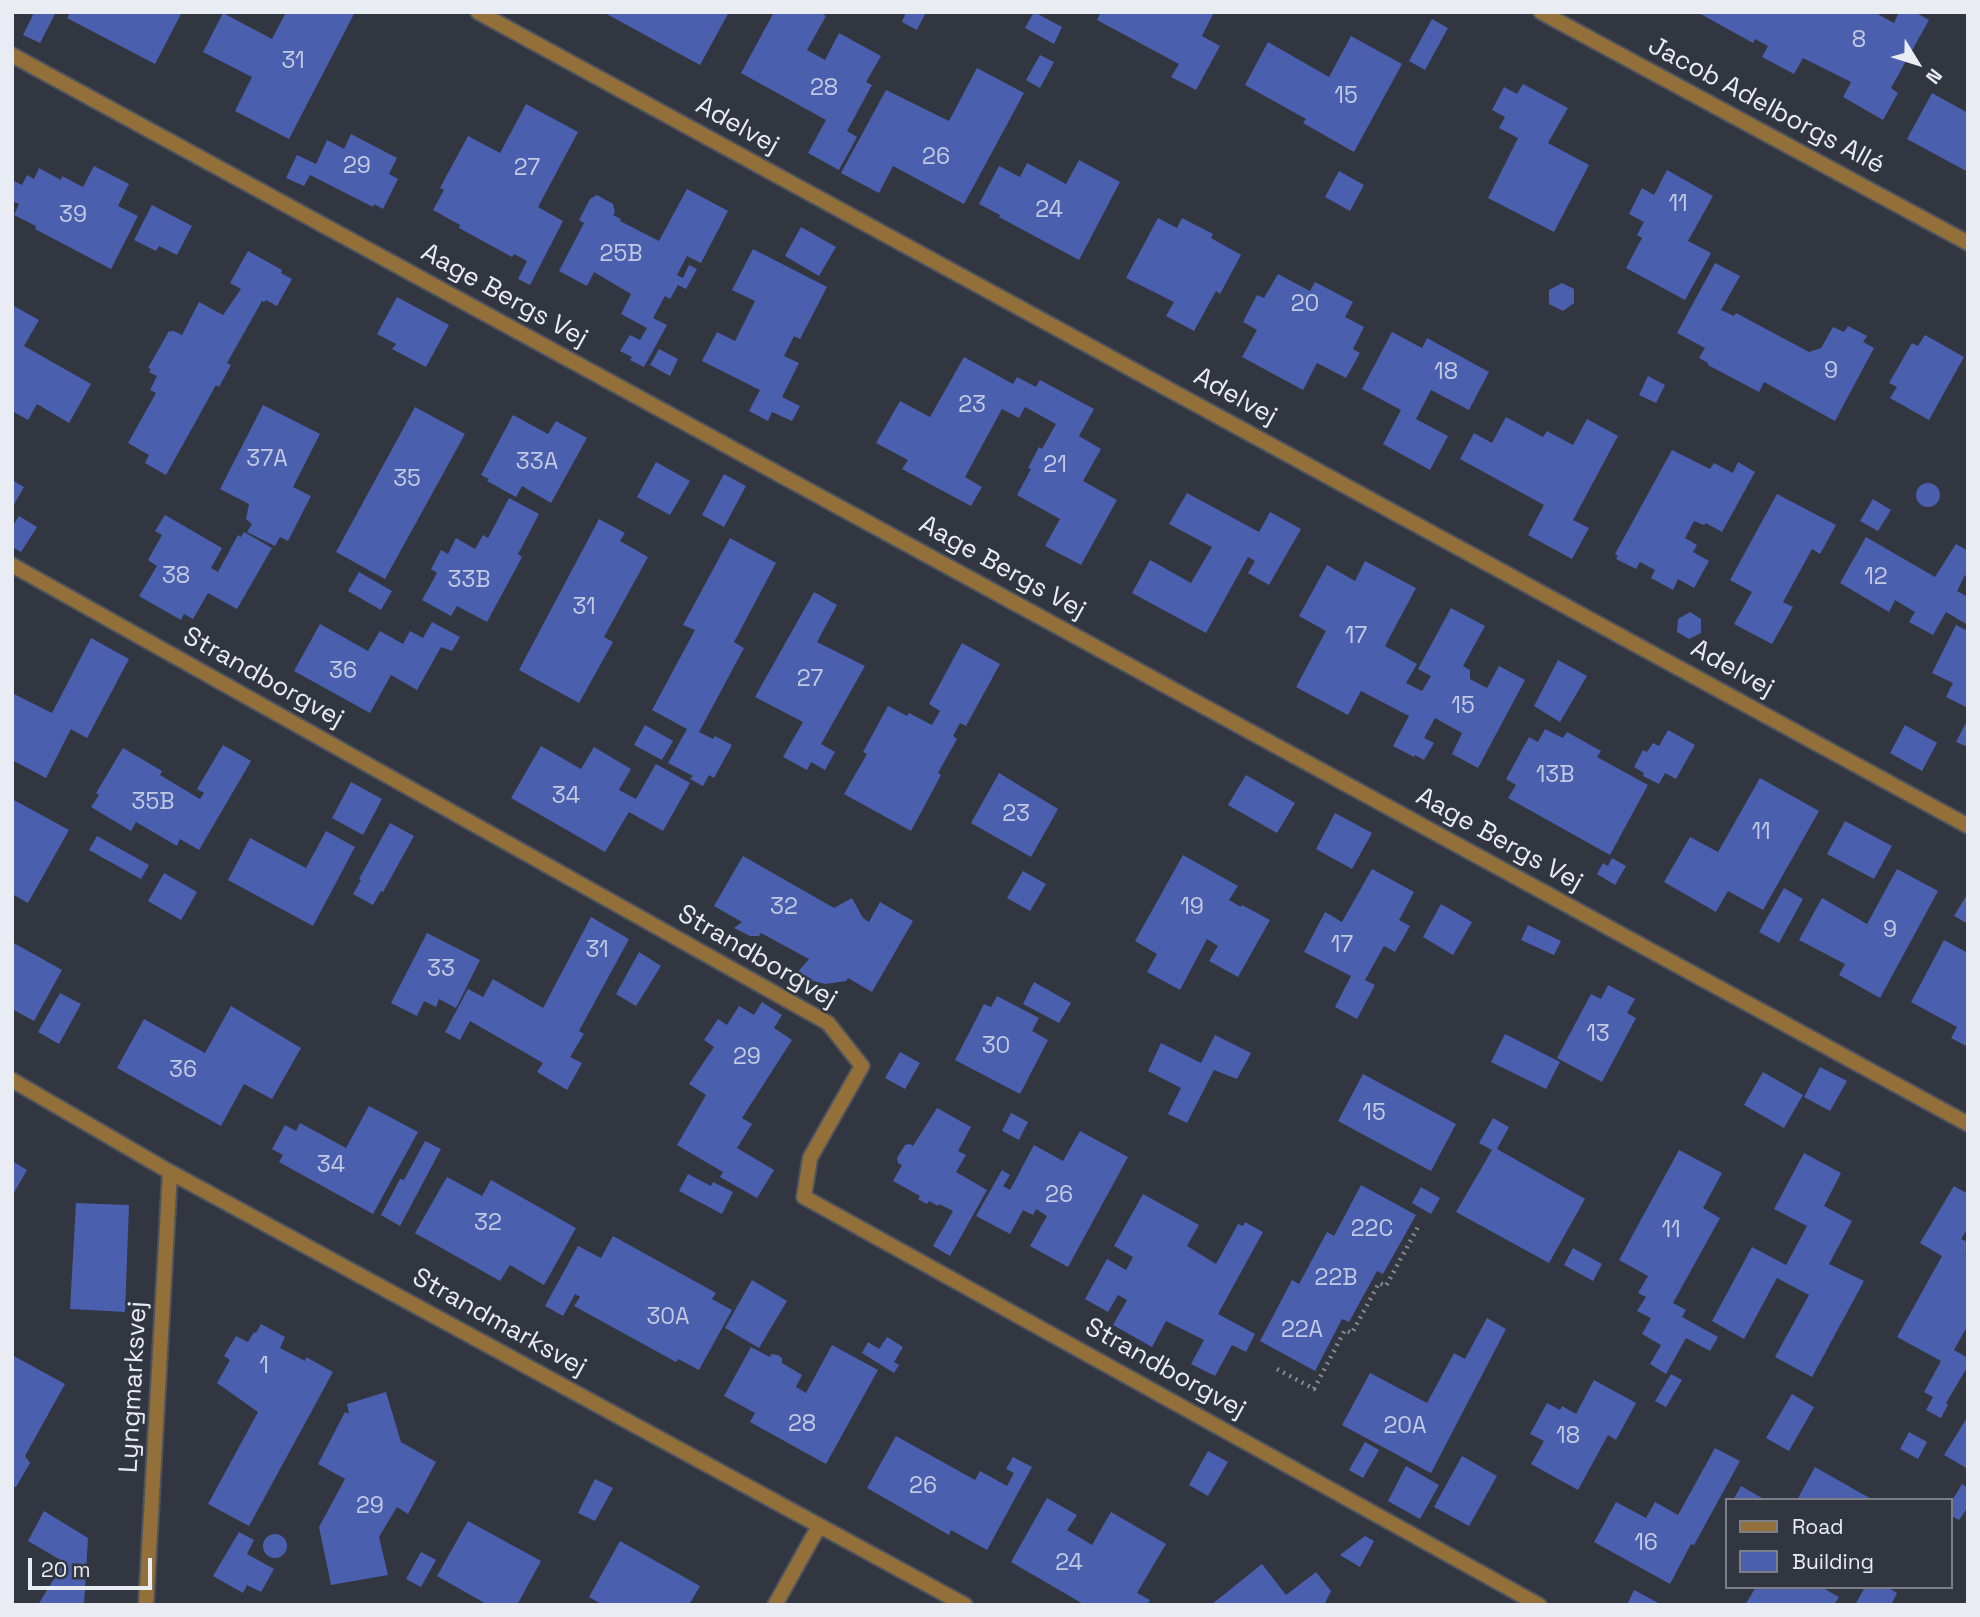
<!DOCTYPE html>
<html>
<head>
<meta charset="utf-8">
<style>
  body { margin:0 }
  #map { position:relative; width:1980px; height:1617px; overflow:hidden; background:#323640; font-family:"Space Grotesk",sans-serif }
  canvas { display:block }
  .frame { position:absolute; inset:0; border:14px solid #eaecf3; pointer-events:none }
  .legend { position:absolute; left:1725px; top:1498px; width:228px; height:91px; box-sizing:border-box; background:#323640; border:2px solid #7c7f88; margin:0; padding:9px 12px; list-style:none; font-size:21px; color:#eaecf3 }
  .legend li { display:flex; align-items:center; gap:14px; height:35px }
  .legend b { width:35px; border:2px solid #7c7f88 }
  .north { position:absolute; left:1882px; top:28px; width:70px; height:70px; -webkit-text-stroke:5px #323640; paint-order:stroke; rotate:128deg; font-size:19px; font-weight:700; line-height:28px; text-align:center; color:#eaecf3 }
  .north::after { content:''; display:block; margin:auto; width:24px; height:32px; background:#eaecf3; clip-path:polygon(50% 0,100% 100%,50% 72%,0 100%) }
  .scale { position:absolute; left:28px; top:1558px; width:124px; height:32px; box-sizing:border-box; border:4px solid #eaecf3; border-top:0; padding-left:9px; font-size:21px; line-height:24px; white-space:nowrap; color:#eaecf3; -webkit-text-stroke:5px #323640; paint-order:stroke }
</style>
</head>
<body>
<div id="map">
<canvas width="1980" height="1617"></canvas>
<div class="frame"></div>
<ul class="legend">
<li><b style="height:9px;background:#937039"></b>Road</li>
<li><b style="height:19px;background:#4b5faf"></b>Building</li>
</ul>
<div class="north">N</div>
<div class="scale">20 m</div>
</div>
<script>
const c = document.querySelector('canvas').getContext('2d');
c.lineJoin = 'round';
function paint(path, color) { c.fillStyle = color; c.fill(path, 'evenodd'); }
const shape = rows => new Path2D(rows.map(r => 'M' + r).join(''));
function trace(path, color, width, dash) { c.strokeStyle = color; c.lineWidth = width; c.lineCap = dash ? 'butt' : 'round'; c.setLineDash(dash || []); c.stroke(path); }
function drawText(font, color, halo, rows, align = 'center') {
  c.font = font + ' "Space Grotesk",sans-serif'; c.lineWidth = 5; c.setLineDash([]); c.textBaseline = 'middle'; c.strokeStyle = halo; c.fillStyle = color; for (const [text, x, y, turn = 0] of rows) {
    c.save(); c.translate(x, y); c.rotate((+turn || 0) * Math.PI / 180); c.textAlign = isNaN(turn) ? turn : align; if (halo) c.strokeText(text, 0, 0); c.fillText(text, 0, 0); c.restore();
  }
}
paint(shape([
  [27,12,56,12,40,43,23,35,33,15],
  [65,12,182,12,155,64,67,18,69,15],
  [286,12,355,12,289,139,235,111,252,77,203,52,223,13,272,39],
  [603,12,729,12,700,65],
  [774,12,820,12,826,16,807,50,825,60,839,33,881,56,866,82,872,85,847,131,857,137,839,170,808,153,826,120,741,73],
  [906,12,926,12,917,30,902,22],
  [1034,12,1062,27,1054,44,1025,28],
  [1101,12,1214,12,1202,36,1220,46,1196,90,1171,77,1179,64,1097,20],
  [1697,12,1874,12,1894,23,1899,12,1915,12,1929,20,1891,88,1898,93,1883,120,1843,97,1851,82,1803,58,1794,74,1762,57,1768,46,1755,39,1753,43],
  [1432,19,1448,28,1425,70,1409,61],
  [1351,36,1402,64,1354,152,1303,123,1306,119,1245,85,1268,42,1329,77],
  [1040,55,1054,62,1040,88,1026,80],
  [977,68,1024,93,964,204,893,166,879,193,841,173,886,90,949,121],
  [1523,84,1568,108,1548,143,1589,165,1554,232,1488,198,1518,138,1499,128,1505,117,1492,110,1504,87,1517,94],
  [1932,93,1968,113,1968,172,1907,139],
  [526,104,578,132,538,207,563,221,530,285,518,279,527,261,514,254,512,257,459,228,460,225,433,210,444,190,440,188,468,136,500,153],
  [351,134,397,158,389,174,398,179,383,209,374,204,373,207,310,175,304,186,286,178,297,155,316,164,327,140,344,149],
  [1079,160,1120,182,1079,260,999,217,1000,215,979,204,999,166,1020,177,1027,163,1066,184],
  [94,166,129,184,118,206,138,216,111,269,35,229,36,226,14,215,19,204,12,201,12,180,22,185,27,175,34,179,39,168,61,180,62,176,83,187],
  [1667,170,1713,196,1688,241,1711,253,1685,300,1626,268,1642,238,1637,235,1644,222,1629,214,1642,188,1654,195],
  [1339,171,1364,185,1350,211,1325,197],
  [687,189,728,211,701,263,687,256,677,275,683,278,689,265,697,269,686,289,678,285,670,299,665,296,653,318,667,325,644,367,630,360,632,357,620,351,630,335,640,340,647,328,621,314,631,294,594,272,587,286,559,271,584,223,579,220,590,199,597,195,613,204,615,212,613,215,621,219,620,221,659,241],
  [152,205,192,226,177,255,159,246,156,251,134,240],
  [1158,218,1177,228,1182,218,1213,234,1211,238,1241,255,1220,294,1216,291,1194,331,1166,316,1174,302,1126,278],
  [801,227,836,247,819,276,785,256],
  [753,249,827,287,800,339,794,336,784,356,799,363,782,397,800,406,792,421,772,412,768,421,749,411,760,390,702,361,717,332,735,341,755,301,732,290],
  [248,251,282,270,281,273,292,279,277,306,266,300,264,302,262,301,227,363,231,365,219,387,216,385,166,475,145,463,149,455,128,443,156,393,150,390,157,376,149,372,151,369,148,368,169,331,172,332,172,330,182,335,199,302,223,315,241,289,230,283],
  [1715,263,1740,276,1721,310,1734,316,1736,313,1809,352,1821,348,1833,327,1844,332,1848,326,1867,336,1863,342,1874,348,1835,421,1764,382,1759,392,1708,365,1708,363,1699,358,1705,348,1677,333],
  [1278,274,1310,291,1315,282,1353,302,1345,317,1364,327,1353,349,1360,353,1346,378,1317,363,1303,390,1242,357,1257,330,1243,322,1257,295,1264,298],
  [1562,283,1574,289,1574,303,1563,311,1549,304,1549,290],
  [397,297,449,325,426,367,392,349,396,344,377,334],
  [12,305,39,320,24,346,91,384,69,423,37,404,28,420,12,411],
  [1392,332,1422,348,1427,338,1489,372,1469,410,1431,390,1416,419,1448,436,1430,470,1383,444,1401,410,1362,389],
  [1925,335,1964,357,1929,420,1890,398,1897,387,1889,383,1912,343,1918,346],
  [659,349,678,359,670,376,650,365],
  [964,357,1013,384,1017,377,1036,387,1040,380,1094,409,1079,436,1101,449,1083,481,1117,500,1081,565,1045,546,1060,519,1017,495,1031,469,1028,468,1039,447,1042,449,1056,424,1025,407,1019,418,1002,409,965,477,982,487,971,506,902,469,908,460,876,443,900,401,930,417],
  [1648,376,1665,385,1656,403,1639,395],
  [263,405,320,434,293,487,311,496,288,541,280,537,275,546,247,532,252,524,246,519,249,504,220,489],
  [415,407,465,434,385,579,336,552],
  [513,415,548,434,556,421,587,438,551,503,522,486,516,497,487,481,489,479,481,475],
  [1506,417,1543,437,1547,431,1573,445,1587,419,1618,436,1573,520,1589,528,1572,559,1528,535,1544,505,1460,459,1474,433,1492,443],
  [1672,450,1710,469,1714,463,1733,473,1738,462,1755,472,1722,532,1706,523,1704,525,1694,521,1685,538,1697,545,1693,552,1709,561,1694,588,1678,579,1673,590,1651,578,1655,570,1640,562,1636,569,1616,559,1618,556,1615,554],
  [656,462,690,481,670,515,637,497],
  [724,474,746,486,724,527,702,515],
  [12,480,24,487,12,508],
  '1916 495a12 12 0 1 1 24 0a12 12 0 1 1-24 0Z',
  [1187,493,1259,532,1270,512,1301,529,1269,585,1248,573,1255,561,1248,557,1206,633,1132,593,1150,560,1191,583,1212,547,1169,524],
  [1777,494,1836,525,1820,554,1812,549,1783,602,1793,607,1772,644,1734,624,1752,592,1730,580],
  [509,498,539,514,518,554,522,557,487,622,457,606,451,616,422,600,437,573,431,569,441,550,448,554,456,538,475,549,483,535,488,538],
  [1873,499,1891,510,1878,531,1860,521],
  [165,515,222,548,211,568,218,572,238,535,241,537,244,532,272,548,237,609,208,593,193,619,184,614,181,620,139,596,157,566,148,560,162,535,155,531],
  [19,516,37,527,21,552,12,547,12,527],
  [599,519,625,533,620,541,648,557,604,637,613,642,579,703,519,670],
  [1866,537,1935,577,1956,544,1968,551,1968,577,1965,575,1957,591,1968,597,1968,625,1946,612,1933,635,1909,622,1915,612,1895,600,1889,612,1840,583],
  [730,538,776,563,734,642,744,648,699,732,713,739,715,736,732,745,714,778,709,775,703,786,690,779,693,776,668,763,687,729,652,710,695,630,683,625],
  [1365,561,1416,588,1385,646,1417,664,1406,683,1422,691,1431,676,1418,669,1451,608,1485,626,1463,666,1470,670,1470,679,1487,688,1499,666,1525,680,1478,768,1452,754,1462,733,1435,718,1424,738,1434,743,1424,760,1415,755,1414,757,1393,746,1409,716,1361,691,1348,715,1296,687,1326,631,1299,616,1327,565,1355,581],
  [359,572,392,591,381,610,348,591],
  [814,592,837,605,817,642,865,666,821,744,835,752,825,770,811,762,807,770,783,757,803,722,755,697],
  [1690,612,1701,619,1701,633,1689,639,1677,632,1678,619],
  [432,622,460,637,452,651,441,647,417,690,391,675,370,713,294,671,320,624,368,651,380,631,403,644,410,631,423,638],
  [1956,625,1968,631,1968,708,1946,697,1953,683,1932,673],
  [91,638,129,659,87,738,71,729,46,778,12,760,12,693,52,713],
  [962,643,1000,664,966,726,960,723,953,736,957,739,938,773,941,775,911,831,844,794,867,754,863,752,888,706,907,716,909,713,932,725,940,711,929,704],
  [1558,660,1587,676,1560,722,1534,706],
  [1968,719,1968,747,1956,742],
  [645,725,673,741,662,760,634,745],
  [1905,725,1937,743,1922,771,1890,753],
  [1545,729,1563,738,1567,732,1601,751,1597,757,1648,785,1610,855,1508,798,1516,785,1506,779,1529,737,1538,742],
  [1668,730,1695,745,1676,779,1665,773,1659,784,1643,776,1644,773,1634,767,1643,750,1647,752,1653,743,1659,746],
  [223,745,251,761,199,850,180,839,177,846,136,822,131,831,91,807,99,795,96,793,123,748,162,771,160,775,200,799,204,793,197,789],
  [541,746,581,769,594,747,631,769,619,790,636,799,656,764,690,783,663,831,629,812,605,852,511,798],
  [999,773,1058,809,1031,857,971,823],
  [1246,775,1295,803,1277,833,1228,805],
  [1760,778,1819,811,1763,910,1728,891,1716,912,1664,882,1690,837,1718,852],
  [351,782,382,799,363,835,332,818],
  [12,799,69,830,28,903,12,894],
  [1335,813,1372,833,1352,869,1316,849],
  [1845,821,1892,846,1874,879,1827,854],
  [390,823,414,836,383,892,381,891,373,905,353,894,361,880,359,879],
  [326,831,355,847,313,926,228,880,250,838,306,868],
  [97,836,149,865,141,879,89,850],
  [1183,855,1238,886,1229,900,1241,907,1242,905,1270,920,1238,977,1209,961,1218,946,1207,939,1180,990,1147,972,1157,954,1135,941],
  [743,856,834,908,852,898,863,918,869,922,880,902,913,921,872,992,848,978,846,981,825,984,802,978,796,974,809,959,761,933,759,936,750,936,734,928,742,922,714,906],
  [1612,858,1626,866,1615,885,1597,874,1603,863,1608,866],
  [1372,869,1414,892,1399,920,1410,926,1395,952,1384,946,1365,980,1375,985,1357,1019,1335,1007,1351,976,1304,952,1325,912,1342,922],
  [1897,869,1938,891,1880,998,1839,975,1845,964,1799,940,1822,898,1867,924],
  [1023,871,1046,884,1030,911,1007,898],
  [164,873,197,892,181,920,148,901],
  [1784,888,1803,899,1779,943,1759,932],
  [1968,893,1968,924,1954,916],
  [1441,904,1472,922,1453,955,1423,937],
  [591,917,629,939,579,1031,584,1034,570,1057,582,1063,567,1090,537,1072,543,1063,470,1021,460,1040,445,1032,468,989,483,997,493,979,543,1008],
  [1528,925,1561,941,1554,955,1521,940],
  [427,933,480,960,456,1008,439,999,436,1007,424,1001,417,1016,391,1003],
  [1944,940,1968,953,1968,1047,1951,1038,1957,1027,1911,1002],
  [12,942,62,970,34,1021,12,1009],
  [639,952,661,966,636,1006,616,994],
  [1034,982,1071,1003,1059,1023,1023,1004],
  [1608,985,1635,999,1627,1013,1636,1018,1602,1082,1557,1058,1591,994,1601,999],
  [60,993,81,1004,59,1044,38,1032],
  [997,996,1039,1018,1032,1031,1048,1040,1020,1094,955,1060,984,1004,991,1007],
  [762,1002,782,1015,774,1028,792,1040,742,1118,752,1124,737,1148,774,1170,757,1198,720,1177,723,1172,677,1145,706,1095,689,1084,714,1047,704,1040,718,1019,727,1025,739,1006,754,1015],
  [231,1006,301,1048,272,1099,244,1084,221,1126,117,1068,144,1019,205,1053],
  [1505,1034,1560,1062,1546,1089,1491,1062],
  [1215,1035,1251,1053,1237,1079,1214,1070,1187,1123,1168,1114,1181,1088,1148,1071,1161,1043,1201,1063],
  [900,1052,920,1063,905,1089,885,1078],
  [1820,1067,1847,1081,1830,1111,1804,1097],
  [1763,1072,1803,1095,1784,1128,1744,1105],
  [1363,1074,1456,1124,1431,1171,1338,1121],
  [369,1106,418,1132,373,1214,279,1162,283,1155,272,1149,285,1125,296,1131,300,1123,346,1148],
  [937,1108,971,1127,958,1151,966,1155,956,1172,987,1190,950,1256,933,1246,953,1211,939,1204,938,1206,929,1201,927,1204,918,1199,920,1196,893,1181,902,1165,898,1163,897,1158,905,1145,910,1144,913,1146],
  [1011,1113,1028,1122,1019,1140,1002,1131],
  [1493,1118,1509,1127,1497,1149,1585,1199,1549,1263,1456,1212,1492,1150,1479,1143],
  [1080,1131,1128,1157,1068,1267,1030,1246,1047,1216,1036,1209,1033,1215,1023,1210,1010,1234,976,1216,1002,1170,1010,1175,1003,1186,1010,1190,1034,1145,1063,1161],
  [425,1141,441,1149,400,1226,381,1215,400,1179,404,1180],
  [1679,1150,1722,1173,1703,1208,1720,1218,1673,1303,1686,1310,1682,1317,1718,1337,1710,1351,1686,1338,1666,1374,1650,1364,1661,1345,1642,1334,1651,1318,1637,1311,1646,1297,1638,1293,1648,1276,1619,1260],
  [1804,1153,1841,1173,1824,1206,1852,1221,1829,1264,1864,1281,1812,1377,1775,1357,1809,1295,1777,1278,1744,1339,1712,1321,1752,1247,1786,1265,1807,1226,1774,1209],
  [12,1161,27,1170,12,1196],
  [688,1174,711,1186,713,1182,733,1192,722,1214,679,1191],
  [447,1177,482,1196,491,1180,576,1228,544,1285,510,1265,500,1281,415,1233],
  [1361,1185,1416,1215,1383,1274,1377,1271,1349,1322,1342,1319,1315,1371,1260,1341,1292,1280,1299,1284,1327,1232,1334,1236],
  [1954,1186,1968,1194,1968,1228,1961,1239,1968,1242,1968,1251,1965,1256,1968,1257,1968,1325,1954,1350,1968,1358,1968,1366,1946,1403,1948,1405,1941,1418,1926,1410,1933,1397,1924,1392,1941,1361,1897,1337,1942,1256,1920,1243],
  [1421,1187,1440,1198,1431,1214,1412,1203],
  [1143,1194,1199,1225,1187,1246,1216,1264,1238,1224,1243,1226,1245,1222,1263,1232,1218,1314,1255,1334,1246,1352,1232,1345,1215,1376,1191,1364,1204,1340,1166,1321,1152,1347,1113,1325,1127,1300,1118,1295,1108,1312,1085,1299,1107,1259,1126,1270,1133,1257,1114,1246],
  [76,1203,129,1205,125,1312,70,1309],
  [613,1236,716,1293,712,1299,732,1310,699,1370,678,1359,676,1362,574,1306,580,1297,575,1294,563,1316,545,1306,578,1246,601,1258],
  [1573,1248,1602,1264,1593,1281,1564,1265],
  [752,1280,787,1301,759,1348,725,1328],
  [1487,1318,1506,1329,1431,1473,1342,1425,1370,1373,1427,1403,1454,1353,1465,1359],
  [261,1324,285,1337,280,1348,305,1361,306,1357,333,1372,249,1526,208,1504,258,1412,217,1383,230,1360,224,1356,236,1336,248,1342,254,1332,256,1333],
  [887,1337,903,1347,894,1362,899,1365,894,1373,862,1353,868,1342,879,1349],
  [832,1345,878,1370,826,1464,750,1422,755,1413,724,1396,751,1347,770,1357,771,1354,778,1355,782,1358,782,1363,802,1375,796,1387,806,1393],
  [12,1355,65,1384,25,1456,30,1463,16,1487,12,1486],
  [1671,1374,1682,1380,1666,1407,1655,1401],
  [1594,1380,1636,1403,1616,1440,1608,1435,1578,1490,1531,1464,1544,1441,1530,1434,1547,1403,1560,1410,1562,1406,1576,1414],
  [386,1392,401,1442,436,1462,408,1514,397,1507,379,1537,388,1575,331,1585,319,1527,345,1479,318,1464,345,1412,349,1414,347,1404],
  [1792,1394,1814,1407,1789,1451,1766,1438],
  [1968,1416,1968,1469,1944,1455],
  [1909,1432,1927,1442,1918,1459,1900,1449],
  [896,1436,975,1480,980,1471,1007,1486,1014,1473,1006,1469,1013,1457,1032,1467,987,1550,951,1530,949,1535,867,1488],
  [1365,1442,1379,1450,1363,1478,1349,1470],
  [1715,1448,1740,1461,1694,1545,1691,1544,1670,1584,1594,1542,1616,1502,1646,1518,1655,1502,1678,1515],
  [1208,1451,1228,1462,1208,1496,1189,1485],
  [1462,1456,1497,1476,1469,1526,1434,1507],
  [1406,1466,1439,1485,1420,1519,1388,1501],
  [1815,1467,1873,1500,1797,1500],
  [595,1479,613,1488,595,1521,578,1513],
  [1962,1484,1968,1488,1968,1507,1959,1520,1950,1515,1950,1504],
  [1741,1486,1762,1498,1761,1500,1733,1500],
  [1047,1498,1077,1515,1067,1530,1092,1545,1111,1512,1166,1544,1137,1593,1150,1600,1147,1605,1085,1605,1011,1562],
  [44,1511,88,1538,84,1605,38,1605,64,1562,28,1541],
  [468,1521,541,1561,517,1605,488,1605,437,1576],
  [239,1532,254,1540,247,1554,274,1569,261,1592,247,1585,243,1593,213,1576],
  '263 1546a12 12 0 1 1 24 0a12 12 0 1 1-24 0Z',
  [1365,1536,1374,1541,1360,1567,1340,1555],
  [620,1541,700,1586,689,1605,603,1605,589,1597],
  [421,1552,436,1560,421,1587,406,1579],
  [1262,1564,1286,1595,1316,1572,1331,1591,1324,1605,1211,1605],
  [1756,1587,1821,1587,1839,1597,1834,1605,1745,1605],
  [1865,1587,1887,1587,1897,1593,1891,1605,1855,1605],
  [1634,1590,1662,1605,1627,1605]
]), '#4b5faf');
const street = shape([
  [478,12,1968,826],
  [1541,12,1968,243],
  [12,55,1968,1124],
  [12,565,828,1023,862,1066,810,1158,804,1197,1539,1605],
  [12,1080,170,1172,965,1605],
  [146,1605,170,1172],
  [775,1605,819,1526]
]);
trace(street, '#4f535d', 18);
trace(shape([
  [1277,1369,1314,1389,1345,1330,1352,1333,1379,1283,1386,1286,1419,1225]
]), '#868992', 4.5, [2, 5]);
trace(street, '#937039', 14);
drawText('23px', '#c2c9e2', null, [
  ["8",1859,41],
  ["31",293,62],
  ["28",824,89],
  ["15",1346,97],
  ["26",936,158],
  ["29",357,167],
  ["27",527,169],
  ["11",1678,205],
  ["24",1049,211],
  ["39",73,216],
  ["25B",621,255],
  ["20",1305,305],
  ["9",1831,372],
  ["18",1446,373],
  ["23",972,406],
  ["37A",267,460],
  ["33A",537,463],
  ["21",1055,466],
  ["35",407,480],
  ["38",176,577],
  ["12",1876,578],
  ["33B",469,581],
  ["31",584,608],
  ["17",1356,637],
  ["36",343,672],
  ["27",810,680],
  ["15",1463,707],
  ["13B",1555,776],
  ["34",566,797],
  ["35B",153,803],
  ["23",1016,815],
  ["11",1761,833],
  ["32",784,908],
  ["19",1192,908],
  ["9",1890,931],
  ["17",1342,946],
  ["31",597,951],
  ["33",441,970],
  ["13",1598,1035],
  ["30",996,1047],
  ["29",747,1058],
  ["36",183,1071],
  ["15",1374,1114],
  ["34",331,1166],
  ["26",1059,1196],
  ["32",488,1224],
  ["22C",1372,1230],
  ["11",1671,1231],
  ["22B",1336,1279],
  ["30A",668,1318],
  ["22A",1302,1331],
  ["1",264,1367],
  ["28",802,1425],
  ["20A",1405,1427],
  ["18",1568,1437],
  ["26",923,1487],
  ["29",370,1507],
  ["16",1646,1544],
  ["24",1069,1564]
]);
drawText('26px', '#eaecf3', '#323640', [
  ["Jacob Adelborgs Allé",1766,106,28],
  ["Adelvej",737,126,29],
  ["Aage Bergs Vej",504,296,29],
  ["Adelvej",1235,397,29],
  ["Aage Bergs Vej",1002,568,29],
  ["Adelvej",1732,669,29],
  ["Strandborgvej",263,678,29],
  ["Aage Bergs Vej",1499,840,29],
  ["Strandborgvej",757,957,30],
  ["Strandmarksvej",499,1323,29],
  ["Strandborgvej",1165,1369,29],
  ["Lyngmarksvej",134,1387,-87]
]);
</script>
</body>
</html>
